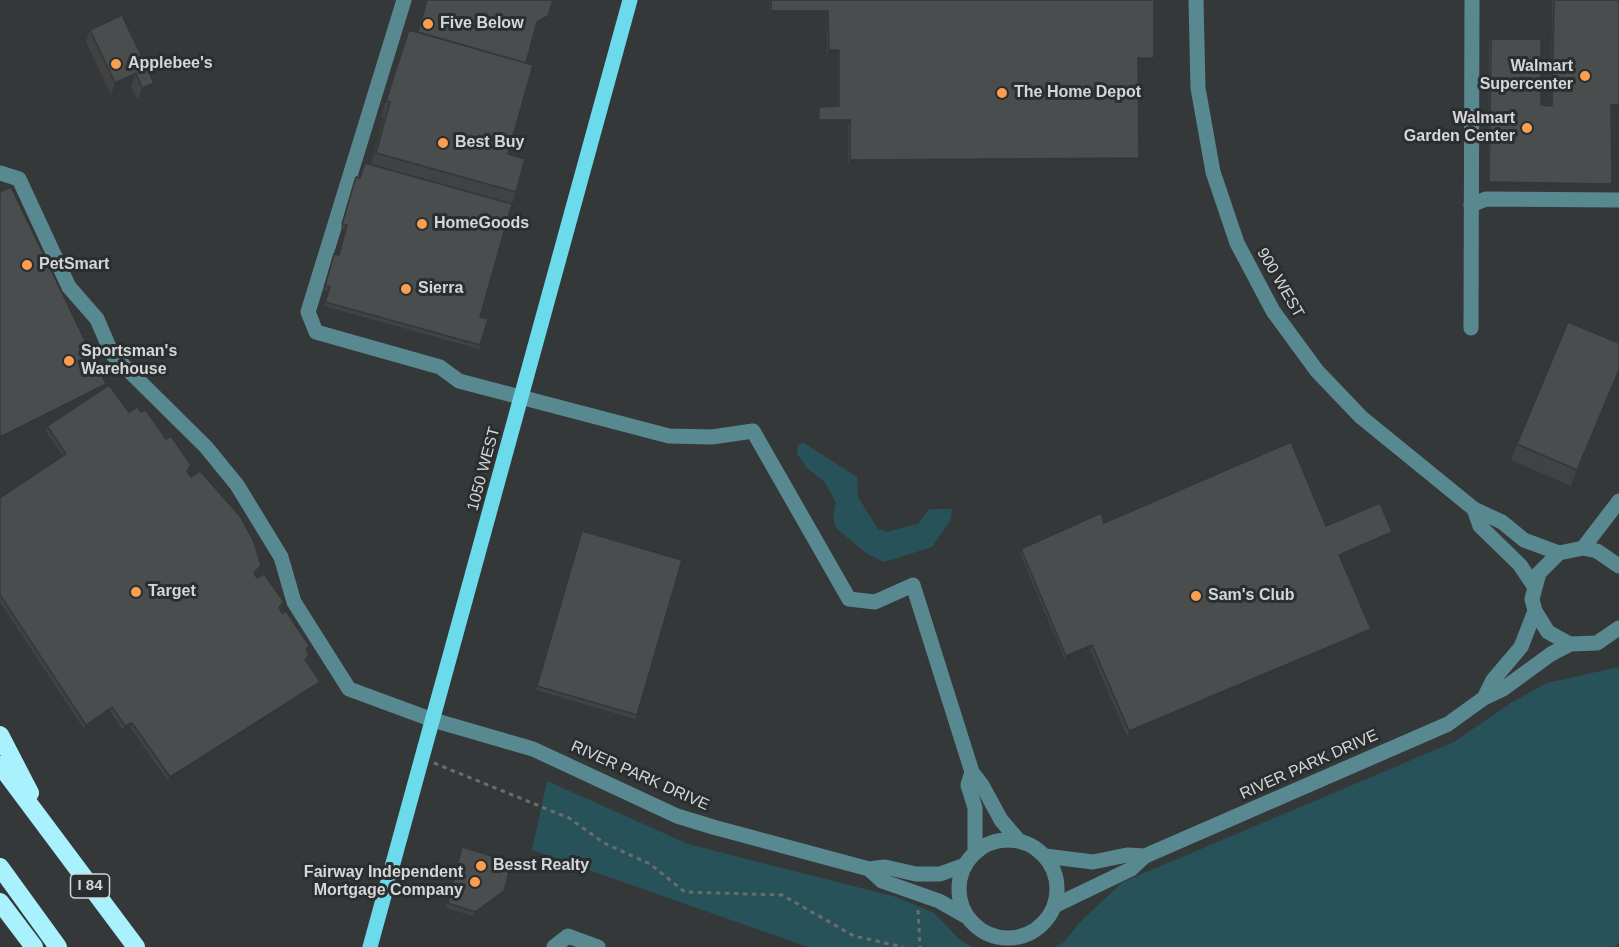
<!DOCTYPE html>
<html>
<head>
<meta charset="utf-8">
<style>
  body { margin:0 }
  canvas { display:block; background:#353839 }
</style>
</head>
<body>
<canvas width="1619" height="947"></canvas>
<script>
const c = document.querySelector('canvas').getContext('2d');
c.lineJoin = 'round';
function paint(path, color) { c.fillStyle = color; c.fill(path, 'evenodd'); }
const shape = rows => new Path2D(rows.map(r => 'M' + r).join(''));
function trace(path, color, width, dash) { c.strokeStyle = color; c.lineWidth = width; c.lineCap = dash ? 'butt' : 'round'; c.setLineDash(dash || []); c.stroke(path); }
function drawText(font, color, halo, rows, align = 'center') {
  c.font = font + ' Helvetica,sans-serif'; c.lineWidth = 6; c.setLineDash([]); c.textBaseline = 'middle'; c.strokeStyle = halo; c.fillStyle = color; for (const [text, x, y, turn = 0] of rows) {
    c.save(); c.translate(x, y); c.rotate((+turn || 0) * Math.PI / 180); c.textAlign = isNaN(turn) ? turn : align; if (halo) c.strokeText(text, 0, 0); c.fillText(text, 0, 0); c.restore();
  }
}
paint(shape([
  [804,443,857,477,858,497,878,529,887,532,918,524,929,509,952,509,951,519,932,547,884,562,866,553,836,528,833,517,836,503,825,482,807,468,797,454,798,445],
  [1619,667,1619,943,1614,947,1055,947,1063,943,1082,920,1123,882,1454,742,1511,703,1547,683],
  [547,781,688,844,896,897,934,913,960,940,972,947,808,947,532,850]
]), '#285259');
trace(shape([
  [434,763,569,818,604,843,650,864,685,892,782,895,854,936,903,947],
  [918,910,920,947]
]), '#6a6c6d', 3, [4.5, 4.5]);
trace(shape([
  [404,0,308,312,316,332,440,367,459,381,669,436,712,437,753,431,849,599,875,602,913,585,972,772,982,785,1001,820,1019,841],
  [1196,0,1198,88,1213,172,1237,243,1273,311,1317,371,1361,417,1474,509,1502,522,1524,540,1559,553],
  [0,173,19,179,69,287,97,319,112,354,206,447,237,485,281,557,294,602,349,689,433,720,533,749,677,816,713,827,869,869,885,867,916,874,940,874,965,865],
  [1471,205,1486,199,1619,200],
  [1471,328,1472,0],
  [1474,509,1480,526,1520,565,1534,586],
  [1583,548,1619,501],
  [1619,566,1597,551,1583,548,1559,553,1539,573,1532,599,1535,611,1548,632,1570,644,1597,643,1619,628],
  [1484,698,1493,680,1521,647,1535,611],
  [972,772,968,785,975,808,975,853],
  '959 889a49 49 0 1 1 98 0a49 49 0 1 1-98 0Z',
  [1045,856,1093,862,1127,855,1145,856],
  [869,869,882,881,939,901,969,918],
  [1054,906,1131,869,1145,856,1448,724,1484,698,1503,689,1551,654,1570,644],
  [554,947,568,936,598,947]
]), '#588991', 15);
trace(shape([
  [370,947,630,0]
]), '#6bdaeb', 15);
trace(shape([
  [0,735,30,793],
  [0,765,136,947],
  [0,867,58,947],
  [0,902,34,947]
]), '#a9f2fd', 18);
paint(shape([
  [426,0,553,0,543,28,534,34,526,63,508,154,516,192,512,204,480,317,488,319,479,349,324,306,328,291,323,290,334,254,338,255,346,229,341,228,354,181,360,178,371,165,384,118,381,117,403,46,409,30,417,32],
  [769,0,1154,0,1154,58,1152,62,1138,62,1137,163,848,164,848,124,818,124,818,111,819,107,838,106,838,54,827,54,827,15,770,15],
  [1535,0,1619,0,1619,109,1611,109,1612,184,1610,188,1488,186,1489,43,1491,39,1541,105,1551,106,1552,0],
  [90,30,154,83,149,95,138,100,131,86,111,95,86,42],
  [1619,372,1571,486,1511,460,1517,444],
  [105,388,129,412,166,439,191,465,187,472,191,477,261,565,259,569,255,574,257,578,284,602,282,606,280,608,309,651,307,651,309,656,307,661,319,686,168,781,130,727,123,730,110,711,84,729,0,602,0,498,63,456,45,430,47,426,101,390,0,441],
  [1104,523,1326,526,1392,532,1390,536,1340,558,1371,629,1369,633,1127,736,1090,649,1065,660,1020,553,1021,549],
  [582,531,637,715,635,719,536,690],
  [461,851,504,891,503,896,473,916,446,908]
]), '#404243');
paint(shape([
  [771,11,828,11,827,15,770,15],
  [548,16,543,28,533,34,537,22],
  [829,50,839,50,838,54,827,54],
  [1138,58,1154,58,1152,62,1137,62],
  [136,73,131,86,111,95,115,83],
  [154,83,149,95,138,100,142,88],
  [1611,105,1619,105,1619,109,1609,109],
  [819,120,850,120,848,124,818,124],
  [1139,158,1137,163,848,164,850,160],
  [1489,182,1612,184,1610,188,1488,186],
  [1619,370,1619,372,1571,486,1577,470],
  [106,384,105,388,0,441,0,437],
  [1392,532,1390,536,1337,559,1339,555],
  [1371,629,1369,633,1127,736,1129,731],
  [1092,645,1090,649,1065,660,1066,656],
  [320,682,319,686,168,781,170,777],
  [112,707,110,711,84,729,86,725],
  [132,723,130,727,123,730,125,726],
  [504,891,503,896,473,916,475,912]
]), '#343637');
const building = shape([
  [427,0,553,0,548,16,537,22,526,63,418,32,427,0],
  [771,0,1154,0,1154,58,1138,58,1139,158,850,160,850,120,819,120,819,107,839,106,839,50,829,50,828,11,771,11,771,0],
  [1554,0,1619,0,1619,105,1611,105,1612,184,1489,182,1491,39,1541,39,1541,105,1552,106,1554,0],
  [122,15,154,83,142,88,136,73,115,83,90,30,122,15],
  [409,30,533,65,508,154,525,159,516,192,376,153,390,102,386,101,409,30],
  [365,163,512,204,480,317,488,319,480,345,325,302,330,287,325,286,334,254,339,255,347,225,342,224,356,177,360,178,365,163],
  [11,187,106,384,0,437,0,192,11,187],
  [1568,322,1619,343,1619,370,1577,470,1517,444,1568,322],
  [109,385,129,412,137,407,141,412,146,410,166,439,171,436,191,465,187,471,191,477,200,471,240,516,254,542,261,565,254,573,257,578,264,574,284,602,279,607,282,613,286,611,310,647,306,648,309,656,305,659,320,682,170,777,132,723,125,726,112,707,86,725,0,595,0,498,66,454,47,426,109,385],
  [1291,442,1326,526,1380,503,1392,532,1339,555,1371,629,1129,731,1092,645,1066,656,1021,549,1101,513,1104,523,1291,442],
  [582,531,682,560,637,715,537,686,582,531],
  [462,847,512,862,504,891,475,912,448,903,462,847]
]);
paint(building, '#4a4d4e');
trace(building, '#343637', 1.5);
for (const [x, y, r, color] of [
  [428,24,6,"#fb9e50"],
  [116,64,6,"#fb9e50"],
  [1585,76,6,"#fb9e50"],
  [1002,93,6,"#fb9e50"],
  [1527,128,6,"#fb9e50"],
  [443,143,6,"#fb9e50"],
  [422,224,6,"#fb9e50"],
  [27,265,6,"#fb9e50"],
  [406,289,6,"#fb9e50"],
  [69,361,6,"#fb9e50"],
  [136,592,6,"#fb9e50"],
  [1196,596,6,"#fb9e50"],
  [481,866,6,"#fb9e50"],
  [475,882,6,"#fb9e50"]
]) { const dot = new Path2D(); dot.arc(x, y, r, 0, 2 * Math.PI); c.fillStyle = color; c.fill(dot); trace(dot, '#2b2e2f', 2); }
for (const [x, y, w] of [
  [90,886,39]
]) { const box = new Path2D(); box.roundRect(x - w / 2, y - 12, w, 24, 4.5); c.fillStyle = '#2b2e2f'; c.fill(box); trace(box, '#d4d6d7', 1.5); }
drawText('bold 15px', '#d4d6d7', null, [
  ["I 84",90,886]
]);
drawText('bold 16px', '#d4d6d7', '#2b2e2f', [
  ["Five Below",440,24],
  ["Applebee's",128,64],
  ["Walmart",1573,67,"right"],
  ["Supercenter",1573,85,"right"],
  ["The Home Depot",1014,93],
  ["Walmart",1515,119,"right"],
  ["Garden Center",1515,137,"right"],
  ["Best Buy",455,143],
  ["HomeGoods",434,224],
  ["PetSmart",39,265],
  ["Sierra",418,289],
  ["Sportsman's",81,352],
  ["Warehouse",81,370],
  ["Target",148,592],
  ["Sam's Club",1208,596],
  ["Besst Realty",493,866],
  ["Fairway Independent",463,873,"right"],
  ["Mortgage Company",463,891,"right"]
], 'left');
drawText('16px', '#d4d6d7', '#2b2e2f', [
  ["900 WEST",1280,283,60],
  ["1050 WEST",484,469,-75],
  ["RIVER PARK DRIVE",1309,765,-24],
  ["RIVER PARK DRIVE",640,776,24]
]);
</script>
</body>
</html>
